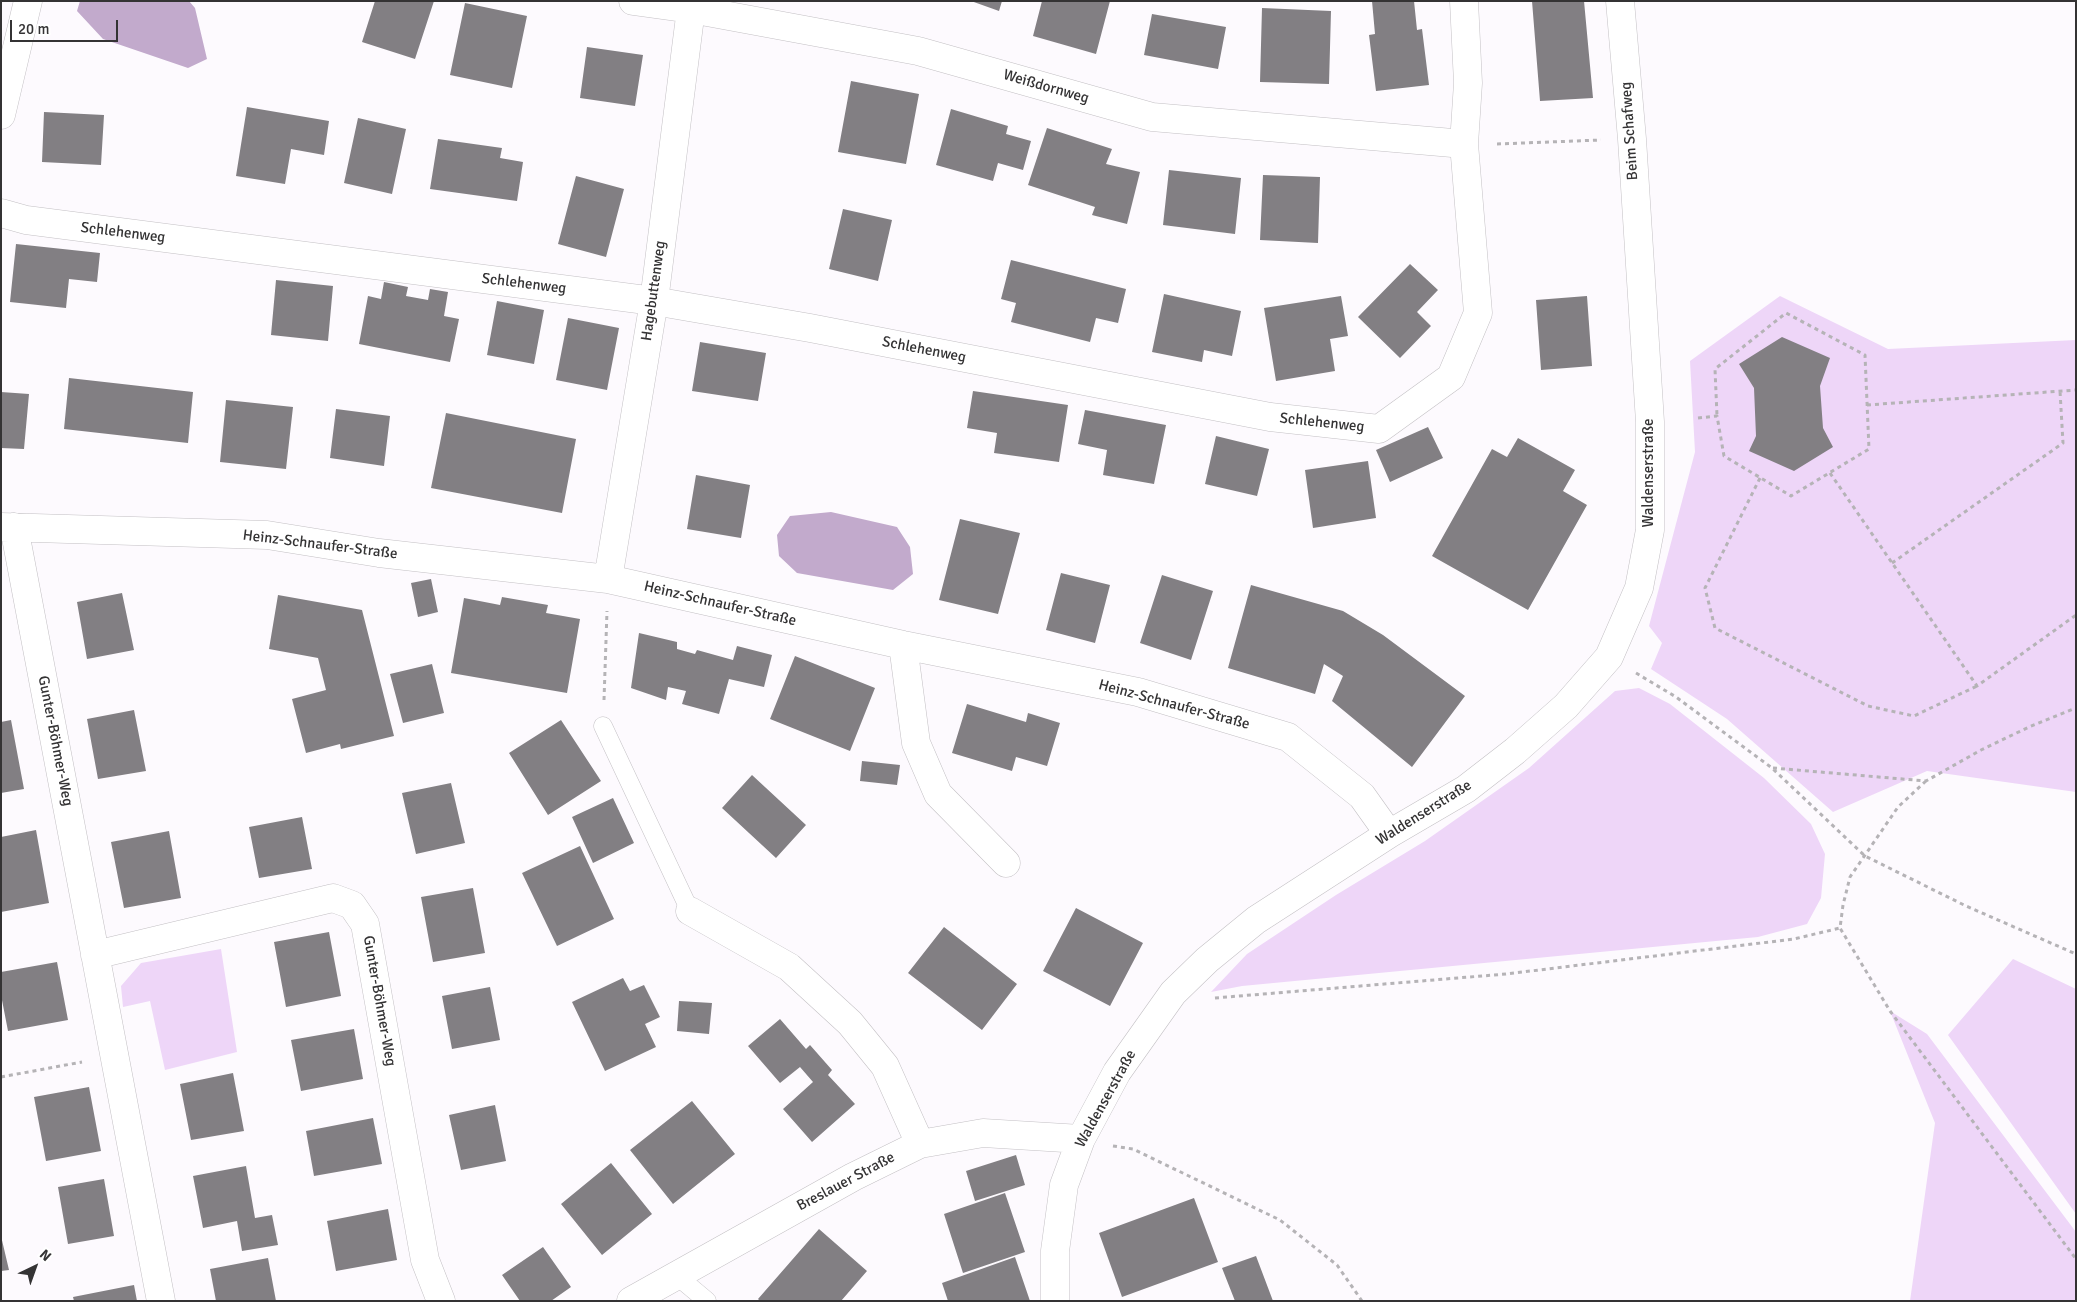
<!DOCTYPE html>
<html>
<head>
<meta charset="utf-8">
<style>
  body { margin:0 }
  #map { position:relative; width:2077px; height:1302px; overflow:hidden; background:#fdfafe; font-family:Signika,sans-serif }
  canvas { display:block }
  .frame { position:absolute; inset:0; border:2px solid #343334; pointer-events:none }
  .north { position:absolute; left:10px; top:1242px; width:50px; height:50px; -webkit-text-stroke:4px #fff; paint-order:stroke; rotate:42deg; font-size:14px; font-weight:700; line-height:20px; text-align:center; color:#343334 }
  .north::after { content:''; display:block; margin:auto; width:18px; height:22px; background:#343334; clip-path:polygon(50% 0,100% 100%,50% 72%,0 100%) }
  .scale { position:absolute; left:10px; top:20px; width:108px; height:22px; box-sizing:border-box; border:2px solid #343334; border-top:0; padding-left:6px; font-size:15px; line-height:18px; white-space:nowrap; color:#343334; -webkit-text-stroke:4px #fff; paint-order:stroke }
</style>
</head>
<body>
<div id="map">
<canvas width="2077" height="1302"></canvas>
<div class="frame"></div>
<div class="north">N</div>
<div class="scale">20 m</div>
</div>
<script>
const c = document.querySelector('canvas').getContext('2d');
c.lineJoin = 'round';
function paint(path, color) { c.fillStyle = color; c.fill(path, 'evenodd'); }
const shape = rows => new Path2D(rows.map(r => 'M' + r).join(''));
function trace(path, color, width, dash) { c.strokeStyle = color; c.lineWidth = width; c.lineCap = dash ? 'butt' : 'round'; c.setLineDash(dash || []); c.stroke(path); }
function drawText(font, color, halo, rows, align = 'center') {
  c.font = font + ' Signika,sans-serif'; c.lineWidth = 4; c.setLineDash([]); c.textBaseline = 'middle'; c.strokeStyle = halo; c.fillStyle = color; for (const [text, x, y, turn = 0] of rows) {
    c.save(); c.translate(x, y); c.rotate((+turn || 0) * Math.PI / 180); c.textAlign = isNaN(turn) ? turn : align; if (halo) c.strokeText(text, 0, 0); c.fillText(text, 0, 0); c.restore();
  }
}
paint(shape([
  [1780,296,1888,349,2076,340,2076,792,1927,771,1833,812,1727,719,1651,669,1662,643,1649,626,1695,452,1690,361],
  [1639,688,1670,704,1764,778,1811,824,1825,854,1821,898,1807,924,1758,937,1242,986,1211,992,1247,954,1336,895,1425,841,1529,768,1615,691],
  [221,949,237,1052,165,1070,150,1001,123,1007,121,986,141,963],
  [2013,959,2076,989,2076,1214,1948,1035],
  [1890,1011,1927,1034,2076,1232,2076,1301,1910,1301,1935,1123]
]), '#eed6f8');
paint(shape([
  [80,1,189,1,195,8,207,59,188,68,103,39,77,11],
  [831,512,897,527,910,547,913,574,893,590,797,573,779,556,777,535,790,516]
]), '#c2aacc');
paint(shape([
  [375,1,434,1,415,59,362,42],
  [971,1,1002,1,999,11],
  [1042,1,1110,1,1096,54,1033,36],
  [1372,1,1414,1,1417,30,1422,29,1429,85,1376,91,1369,35,1375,34],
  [1532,1,1584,1,1593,98,1540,101],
  [465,3,527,16,512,88,450,75],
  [1262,8,1331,11,1329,84,1260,82],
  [1152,14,1226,27,1218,69,1144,55],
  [587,47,643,55,635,106,580,98],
  [851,81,919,94,906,164,838,152],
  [247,107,329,121,324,155,291,149,285,184,236,176],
  [951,109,1008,126,1006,134,1031,141,1023,170,998,163,993,181,936,165],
  [44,112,104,115,101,165,42,162],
  [358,118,406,129,392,194,344,183],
  [1047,128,1112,149,1106,164,1140,172,1127,224,1092,215,1095,207,1028,185],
  [438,139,502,148,500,158,523,162,517,201,430,189],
  [1169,170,1241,178,1235,234,1163,225],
  [1263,175,1320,177,1318,243,1260,240],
  [576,176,624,189,606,257,558,244],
  [843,209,892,220,878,281,829,269],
  [16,244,100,253,97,282,69,279,66,308,10,302],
  [1011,260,1126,289,1118,323,1096,318,1090,342,1011,322,1016,303,1001,299],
  [1410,264,1438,290,1417,312,1431,326,1400,358,1358,317],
  [276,280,333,286,328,341,271,335],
  [384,282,408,287,406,296,428,300,430,289,448,292,444,316,459,319,450,362,359,344,368,296,381,299],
  [1164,294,1241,311,1232,356,1204,350,1202,362,1152,352],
  [1341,296,1348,336,1330,339,1335,371,1276,381,1264,308],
  [1587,296,1592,366,1541,370,1536,300],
  [497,301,544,310,534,364,487,355],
  [568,318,619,328,607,390,556,380],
  [1782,337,1830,358,1820,386,1823,428,1833,447,1794,471,1749,451,1756,436,1754,388,1739,364],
  [700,342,766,353,758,401,692,391],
  [69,378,193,392,188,443,64,429],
  [973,391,1068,405,1059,462,994,453,997,433,967,428],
  [1,392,29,394,24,449,1,448],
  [226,400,293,407,286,469,220,462],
  [336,409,390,416,384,466,330,458],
  [1085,410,1166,425,1154,484,1103,475,1107,450,1078,444],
  [446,413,576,439,562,513,431,488],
  [1428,427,1443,458,1390,482,1376,450],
  [1216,436,1269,449,1257,496,1205,484],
  [1518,438,1575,470,1563,491,1587,505,1528,610,1432,556,1492,449,1507,457],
  [1368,461,1376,518,1313,528,1305,470],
  [696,475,750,485,741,538,687,529],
  [960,519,1020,533,998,614,939,600],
  [1061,573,1110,585,1095,643,1046,630],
  [1162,575,1213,591,1191,660,1140,643],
  [431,579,438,612,418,617,411,583],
  [1251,585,1343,611,1383,635,1465,696,1412,767,1332,701,1343,676,1324,664,1315,694,1228,668],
  [122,593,134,650,87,659,77,602],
  [278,595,362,610,394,736,341,749,340,744,306,753,292,699,326,690,318,658,269,649],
  [502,597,548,605,546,613,580,619,567,693,451,673,464,598,500,605],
  [639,633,677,642,677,649,695,654,697,650,733,660,737,646,772,655,764,687,729,679,719,714,682,704,686,691,668,687,666,700,631,688],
  [795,656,875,688,850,751,770,719],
  [432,664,444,713,403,723,390,674],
  [967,704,1026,722,1028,713,1060,723,1047,766,1016,757,1012,771,952,753],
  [134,710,146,771,98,779,87,719],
  [11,720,24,789,1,793,1,722],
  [561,720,601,781,548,815,509,753],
  [862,761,900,765,897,785,860,781],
  [752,775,806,825,776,858,722,808],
  [451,783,465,843,416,854,402,793],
  [613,798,634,843,593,863,572,817],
  [302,817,312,869,259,878,249,827],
  [36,830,49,903,1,912,1,837],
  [169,831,181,898,124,908,111,842],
  [580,846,614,919,557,946,522,873],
  [473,888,485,953,433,962,421,897],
  [1076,908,1143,943,1110,1006,1043,971],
  [944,927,1017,984,982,1030,908,973],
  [329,932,341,996,286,1007,274,942],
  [57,962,68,1020,8,1031,1,995,1,972],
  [623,978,630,991,644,985,660,1017,645,1024,656,1047,605,1071,572,1002],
  [490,987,500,1040,452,1049,442,996],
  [679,1001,712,1003,709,1034,677,1031],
  [780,1019,806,1049,810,1045,832,1070,828,1075,855,1104,812,1142,783,1109,813,1082,800,1067,780,1083,748,1046],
  [354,1029,363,1079,301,1091,291,1040],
  [233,1073,244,1131,191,1140,180,1084],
  [89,1087,101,1151,46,1161,34,1097],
  [692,1101,735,1154,673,1204,630,1150],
  [495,1105,506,1161,461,1170,449,1115],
  [373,1118,382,1164,314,1176,306,1131],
  [1016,1155,1025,1185,975,1201,966,1171],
  [611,1163,652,1214,602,1255,561,1204],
  [246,1166,255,1218,272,1215,278,1245,242,1251,237,1221,203,1228,193,1176],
  [104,1179,114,1236,68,1244,58,1187],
  [1005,1193,1025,1252,963,1273,944,1214],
  [1194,1198,1218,1262,1122,1297,1099,1233],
  [388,1209,397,1260,336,1271,327,1221],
  [819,1229,867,1271,841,1301,760,1301,758,1299],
  [1,1236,9,1270,1,1271],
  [543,1247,571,1287,551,1301,520,1301,502,1275],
  [1256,1256,1273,1301,1235,1301,1222,1268],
  [1015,1257,1030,1301,948,1301,942,1283],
  [268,1258,276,1301,216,1301,210,1269],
  [134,1285,137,1301,74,1301,73,1297]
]), '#827f83');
const lane = shape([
  [603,726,690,911],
  [676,1275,707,1301]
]);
const street = shape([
  [633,1,691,9,918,51,1152,117,1464,144],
  [1,115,28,1],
  [1,213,26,220,654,301,810,328,1270,417,1379,429,1451,377,1478,313,1464,144,1468,83,1464,1],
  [1,527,267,535,379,553,608,579,903,645,1138,692,1288,737,1362,796,1389,834],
  [14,527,161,1301],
  [608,579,654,301,692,1],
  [903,645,916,743,938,794,1006,863],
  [690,911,789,967,850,1023,885,1066,920,1144],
  [95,955,333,898,352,905,365,924,425,1260,441,1301],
  [631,1301,853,1177,920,1144,983,1133,1081,1139],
  [1055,1301,1055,1251,1064,1185,1081,1139,1117,1072,1173,993,1207,960,1256,920,1389,834,1466,789,1515,751,1566,706,1609,657,1639,588,1650,530,1650,422,1632,139,1620,1]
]);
trace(lane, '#c3c0c4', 19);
trace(street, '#c3c0c4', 29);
trace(shape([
  [1497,144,1601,140],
  [1867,405,2076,390],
  [1698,418,1717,416,1724,456,1791,496,1869,449,1865,355,1786,313,1715,369,1717,416],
  [1830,473,1977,686,2076,615],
  [1760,478,1705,588,1715,628,1868,706,1914,716,1977,686],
  [1892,563,2063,443,2060,391],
  [1636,673,1676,697,1772,768,1865,856,1966,906,2076,954],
  [604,700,607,611],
  [1773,768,1926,781,1981,750,2029,727,2076,708],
  [1926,781,1898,807,1850,877,1843,905,1840,928,1890,1011,2076,1259],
  [1215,998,1506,974,1794,939,1840,928],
  [1,1077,82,1062],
  [1113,1146,1133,1149,1280,1220,1337,1265,1362,1301]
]), '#b5b3b6', 3, [4, 4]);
trace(lane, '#fff', 18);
trace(street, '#fff', 28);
drawText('15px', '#343334', '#fff', [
  ["Weißdornweg",1046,87,16],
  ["Beim Schafweg",1630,131,-94],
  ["Schlehenweg",123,233,7],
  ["Schlehenweg",524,284,7],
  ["Hagebuttenweg",654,291,-82],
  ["Schlehenweg",924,350,11],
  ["Schlehenweg",1322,423,6],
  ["Waldenserstraße",1649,473,-90],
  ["Heinz-Schnaufer-Straße",320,545,7],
  ["Heinz-Schnaufer-Straße",720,604,13],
  ["Heinz-Schnaufer-Straße",1174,705,15],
  ["Gunter-Böhmer-Weg",55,741,79],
  ["Waldenserstraße",1424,813,-32],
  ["Gunter-Böhmer-Weg",379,1001,80],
  ["Waldenserstraße",1106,1099,-61],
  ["Breslauer Straße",846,1182,-28]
]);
</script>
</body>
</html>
